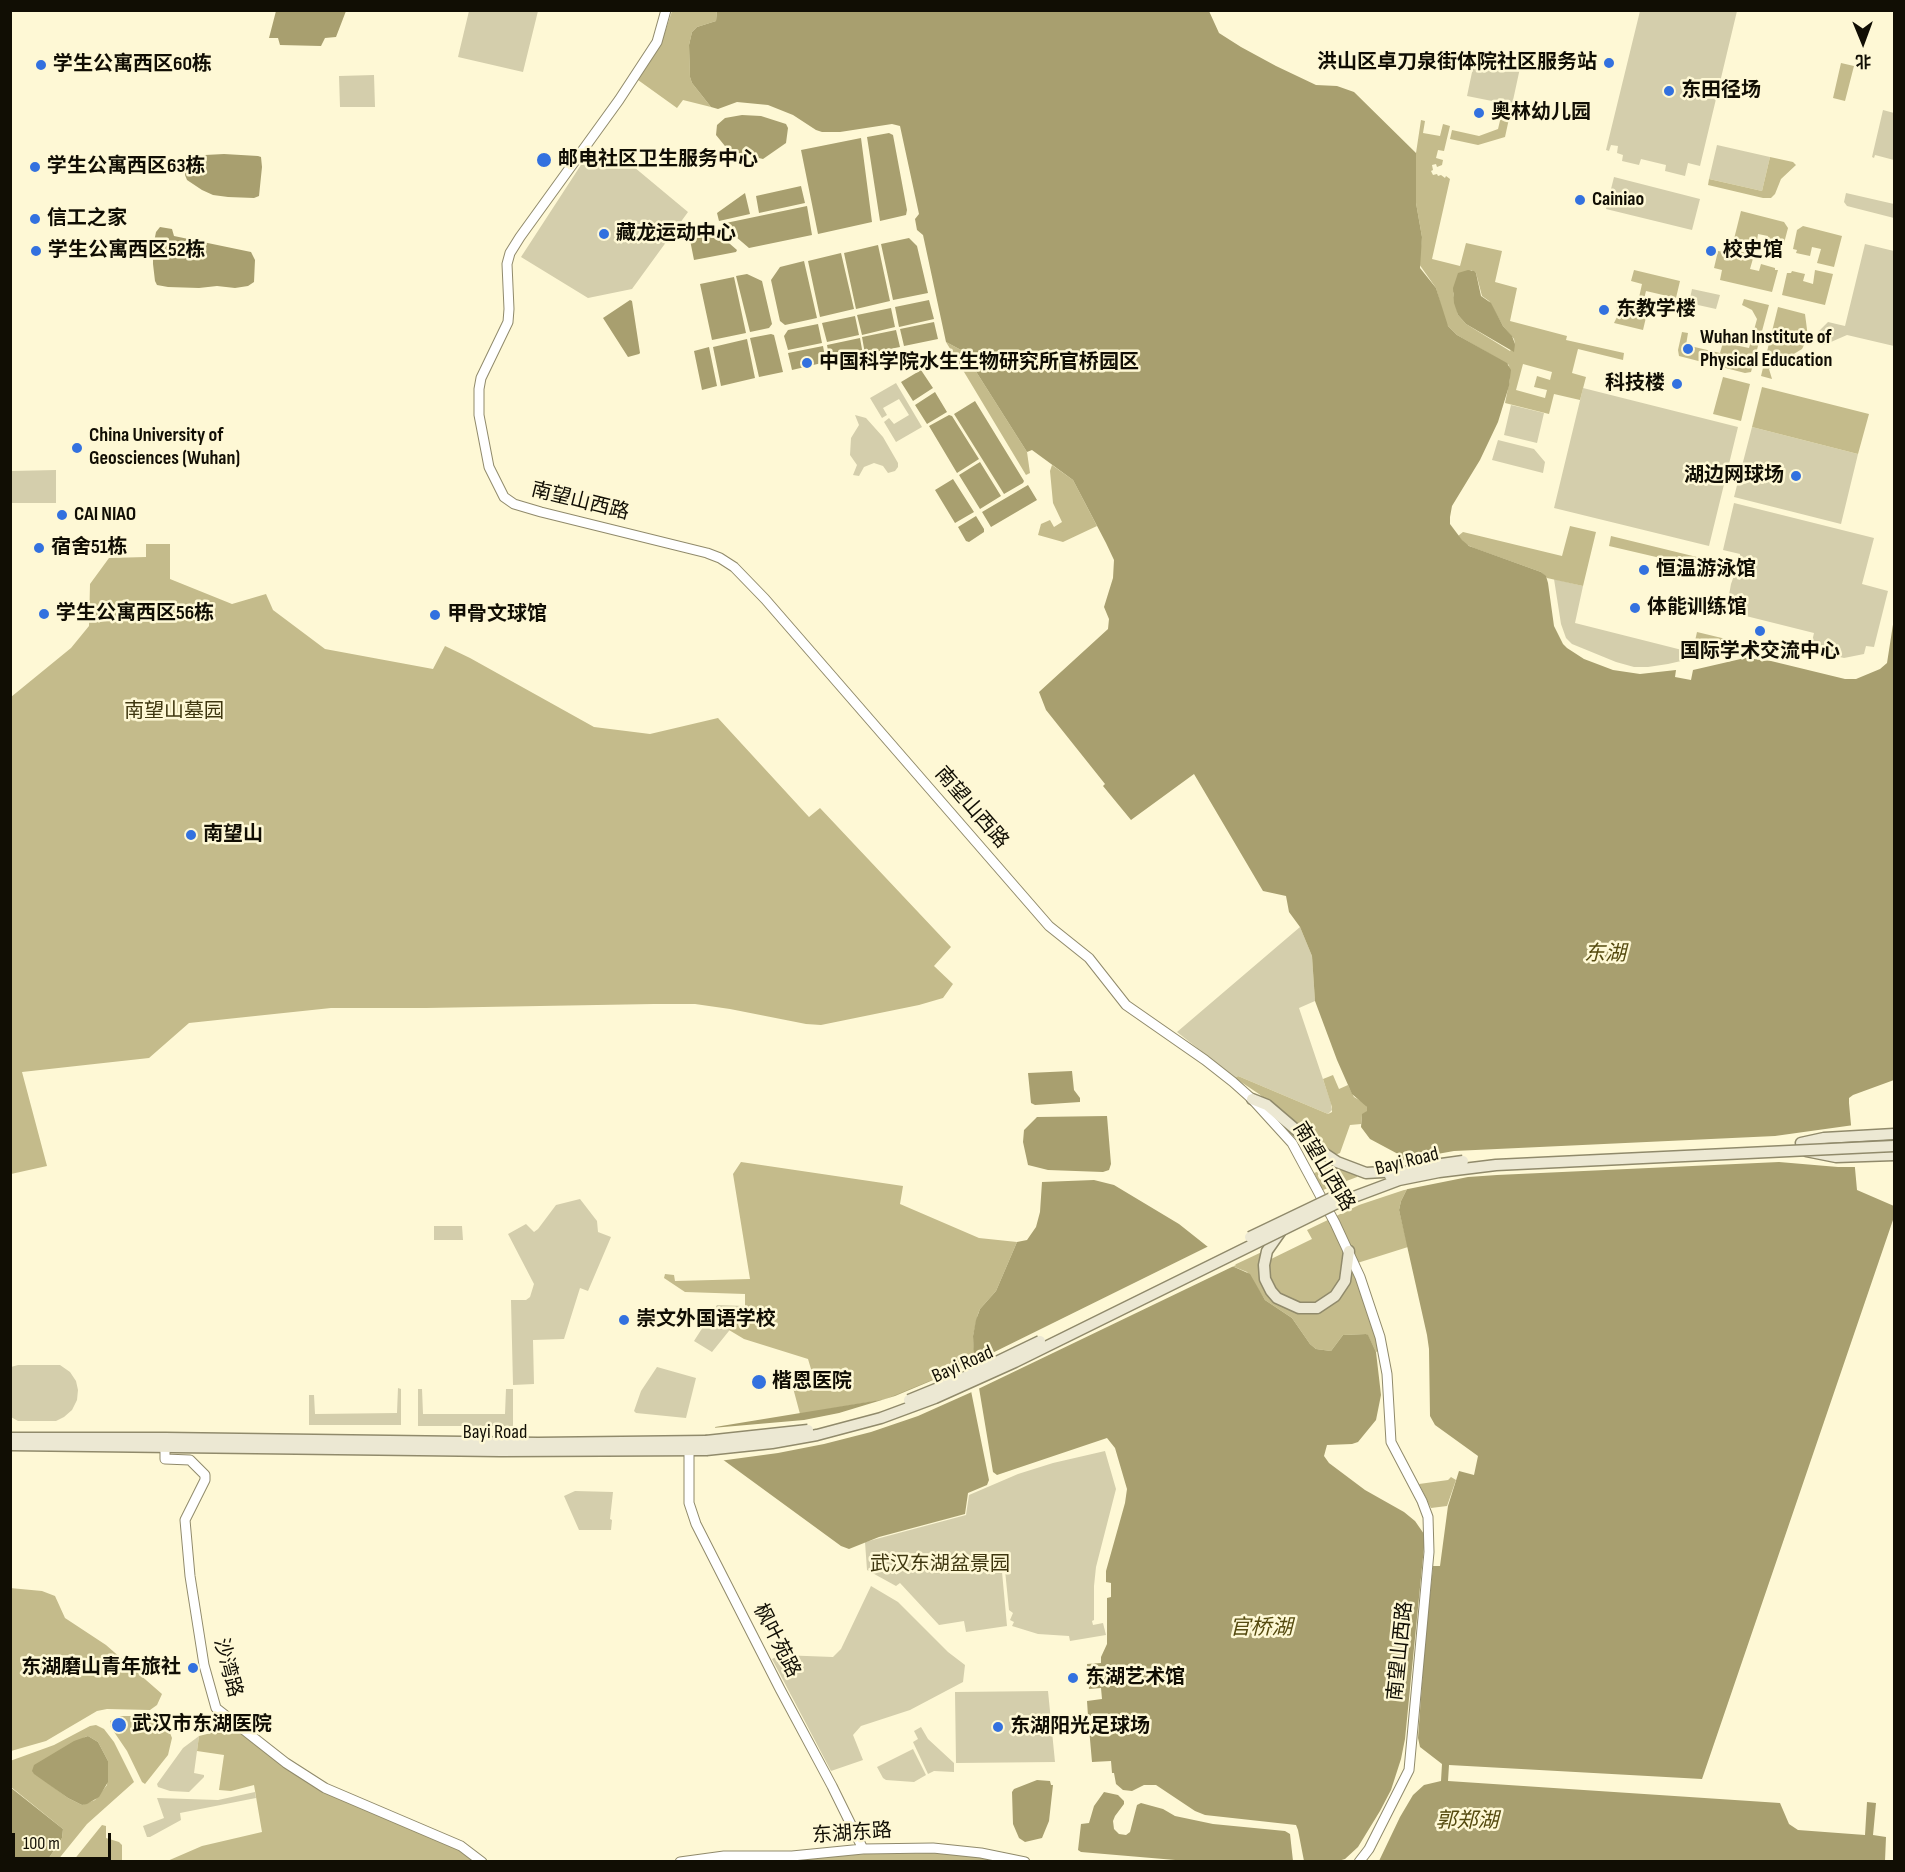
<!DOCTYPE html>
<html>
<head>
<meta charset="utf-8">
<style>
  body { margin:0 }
  #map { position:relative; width:1905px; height:1872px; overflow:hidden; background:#fef8d5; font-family:"Sofia Sans Condensed","Noto Sans SC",sans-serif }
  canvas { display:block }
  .frame { position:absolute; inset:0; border:12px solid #110e04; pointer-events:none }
  .north { position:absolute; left:1833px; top:12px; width:60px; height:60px; -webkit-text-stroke:4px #fef8d5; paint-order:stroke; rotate:179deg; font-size:16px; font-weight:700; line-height:24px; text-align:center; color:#110e04 }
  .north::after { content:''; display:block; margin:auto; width:21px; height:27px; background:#110e04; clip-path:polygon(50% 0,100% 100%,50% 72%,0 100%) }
  .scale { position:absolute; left:12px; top:1833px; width:99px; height:27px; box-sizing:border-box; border:3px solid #110e04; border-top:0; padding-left:8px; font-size:18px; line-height:21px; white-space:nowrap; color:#110e04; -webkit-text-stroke:4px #fef8d5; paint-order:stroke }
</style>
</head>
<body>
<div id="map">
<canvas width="1905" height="1872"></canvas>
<div class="frame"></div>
<div class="north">北</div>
<div class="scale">100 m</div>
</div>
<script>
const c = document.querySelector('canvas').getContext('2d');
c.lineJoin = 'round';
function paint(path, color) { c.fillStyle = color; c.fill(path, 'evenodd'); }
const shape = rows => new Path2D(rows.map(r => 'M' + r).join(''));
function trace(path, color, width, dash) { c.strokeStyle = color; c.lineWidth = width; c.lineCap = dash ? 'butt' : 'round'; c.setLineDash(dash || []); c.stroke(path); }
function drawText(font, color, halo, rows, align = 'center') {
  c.font = font + ' "Sofia Sans Condensed","Noto Sans SC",sans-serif'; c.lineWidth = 5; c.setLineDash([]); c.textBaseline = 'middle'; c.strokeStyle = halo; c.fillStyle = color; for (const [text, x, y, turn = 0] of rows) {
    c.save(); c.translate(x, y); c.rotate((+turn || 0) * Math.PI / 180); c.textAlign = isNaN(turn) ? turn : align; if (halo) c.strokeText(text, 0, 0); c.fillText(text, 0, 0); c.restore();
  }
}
paint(shape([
  [469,11,538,11,523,72,458,57],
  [1640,11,1737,11,1700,166,1688,163,1685,176,1665,171,1666,165,1641,159,1639,165,1622,161,1623,155,1617,153,1618,146,1611,145,1609,151,1606,150],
  [1475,58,1520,68,1512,105,1467,96],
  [374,75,375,107,340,107,339,76],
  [1883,110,1894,113,1894,160,1875,155,1874,158,1872,157],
  [1717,145,1770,157,1762,191,1709,179],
  [605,148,614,154,616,152,688,212,632,289,588,298,521,257,590,151,598,157],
  [1614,177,1700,199,1692,230,1606,209],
  [1846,193,1894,204,1894,218,1847,206,1844,202],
  [1865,244,1894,251,1894,346,1847,335,1824,345,1817,333,1828,322,1845,326],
  [1692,289,1720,295,1716,309,1689,303],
  [896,383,922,427,896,442,884,422,889,418,894,424,909,415,899,399,883,408,887,415,882,418,870,398],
  [1583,388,1738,427,1709,546,1554,508],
  [1511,405,1544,413,1537,443,1504,435],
  [855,415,866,418,883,437,898,463,898,467,895,471,888,473,883,466,874,463,864,467,859,476,853,475,857,465,850,455,851,438,859,425],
  [1752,427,1858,454,1841,524,1734,497],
  [1498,440,1534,449,1545,462,1543,473,1492,460],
  [56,470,56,503,11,503,11,471],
  [1734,503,1874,538,1862,584,1888,591,1874,647,1866,646,1864,654,1844,658,1810,650,1814,633,1726,611,1731,584,1740,559,1740,554,1723,550],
  [1554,579,1583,586,1575,623,1686,651,1684,658,1681,661,1668,664,1648,667,1634,667,1616,662,1572,644,1566,638,1561,624],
  [1300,927,1312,956,1315,1001,1299,1008,1331,1103,1332,1110,1328,1114,1238,1076,1235,1078,1177,1032],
  [580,1199,597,1221,598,1232,611,1237,588,1291,580,1288,564,1339,533,1340,534,1384,513,1385,511,1300,526,1300,530,1297,534,1284,508,1234,526,1224,534,1232,538,1229,556,1205],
  [434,1226,462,1226,463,1240,434,1240],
  [717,1305,745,1306,745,1311,712,1352,694,1341],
  [18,1365,60,1365,70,1372,76,1381,78,1390,77,1400,72,1410,64,1417,56,1421,18,1421,11,1417,11,1367],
  [657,1367,696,1378,686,1418,636,1413,634,1411,641,1391],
  [398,1388,401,1389,401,1425,309,1425,309,1395,314,1395,315,1414,397,1413],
  [418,1389,422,1389,423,1414,505,1414,506,1389,513,1389,513,1426,418,1426],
  [1105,1451,1116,1489,1096,1567,1094,1586,1094,1620,1092,1621,1093,1625,1103,1623,1106,1635,1070,1641,1069,1636,1038,1634,1012,1626,1014,1622,1010,1620,1013,1613,1009,1610,1004,1560,1001,1561,1007,1626,966,1632,964,1621,939,1625,900,1583,896,1586,867,1570,865,1542,966,1515,969,1495,1018,1474,1053,1463],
  [575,1491,613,1492,610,1519,612,1520,611,1530,579,1530,564,1496],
  [871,1586,898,1602,948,1652,965,1665,963,1682,910,1710,861,1726,853,1735,863,1760,831,1771,772,1659,780,1655,833,1657,841,1649],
  [1048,1691,1055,1762,956,1763,955,1692],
  [921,1727,928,1739,954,1763,954,1772,934,1771,928,1774,913,1742,918,1739,914,1731],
  [199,1736,194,1773,204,1775,204,1777,189,1792,170,1791,158,1787,157,1784,183,1748],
  [913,1749,926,1775,914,1782,886,1780,883,1778,877,1767],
  [255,1792,256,1798,180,1813,181,1820,150,1837,147,1837,143,1826,164,1818,157,1798,218,1800]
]), '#d4ceac');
paint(shape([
  [672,11,717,11,716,21,697,27,692,32,689,45,690,77,692,83,711,107,683,100,677,108,638,80,661,44],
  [1841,63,1854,66,1845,101,1833,98],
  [1504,104,1512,105,1505,137,1478,145,1450,139,1452,130,1479,136,1498,129],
  [1421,120,1425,121,1423,133,1440,136,1443,124,1450,126,1444,151,1438,150,1436,158,1443,160,1442,165,1437,167,1436,164,1432,165,1433,170,1431,171,1433,175,1437,174,1438,176,1441,175,1445,178,1446,176,1450,179,1432,259,1460,266,1466,243,1502,251,1495,282,1517,288,1510,321,1567,336,1566,340,1624,353,1623,360,1578,349,1572,373,1586,377,1580,400,1554,394,1549,414,1505,403,1510,379,1509,365,1457,335,1446,324,1436,288,1419,264,1422,237,1416,203,1416,153],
  [1471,270,1476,273,1482,296,1489,301,1503,326,1514,339,1515,344,1510,351,1466,324,1458,315,1453,293],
  [1523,364,1552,372,1550,380,1537,376,1534,387,1547,390,1545,398,1516,390],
  [1770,157,1793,162,1796,165,1781,179,1775,194,1771,198,1763,198,1708,185,1709,179,1762,191],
  [1741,211,1784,222,1788,228,1783,247,1780,246,1779,249,1766,246,1768,236,1758,234,1756,248,1733,243],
  [1803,226,1842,236,1834,267,1817,263,1821,249,1812,247,1810,256,1796,253,1797,250,1793,249,1797,230],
  [1731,249,1754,255,1750,269,1759,271,1761,264,1775,268,1775,270,1778,270,1772,292,1720,280,1722,270,1714,268,1718,251,1730,253],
  [1634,270,1680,281,1676,298,1646,291,1643,303,1649,305,1643,330,1614,323,1618,315,1616,304,1620,305,1622,299,1638,302,1642,284,1631,281],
  [1815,270,1833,274,1825,305,1782,295,1787,273,1791,273,1792,271,1805,274,1803,281,1813,284],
  [1744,299,1769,305,1751,372,1745,373,1679,356,1678,350,1682,332,1688,333,1686,345,1720,353,1724,339,1726,340,1725,343,1749,348,1757,319,1752,310,1742,305],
  [1778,307,1805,314,1808,337,1802,349,1769,369,1772,379,1761,376],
  [946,342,963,351,1027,452,1030,473,1026,475],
  [1723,377,1750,384,1741,421,1713,414],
  [1762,387,1869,414,1858,454,1752,427],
  [1052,465,1073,480,1097,526,1063,542,1038,535,1041,524,1050,520,1054,527,1062,522,1053,503,1050,471],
  [1570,526,1596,532,1583,586,1547,578,1541,572,1474,548,1465,544,1458,536,1463,532,1562,556],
  [1611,536,1705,559,1704,566,1670,558,1669,560,1609,546],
  [146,544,170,544,170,579,232,604,266,594,273,610,325,649,433,669,445,646,470,658,594,727,650,734,718,718,809,817,820,808,951,947,934,966,953,984,943,998,919,1005,821,1025,806,1024,730,1009,695,1004,654,1004,426,1008,331,1008,189,1023,149,1058,22,1072,47,1166,11,1174,11,697,71,648,89,626,90,584,109,558,146,557],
  [1697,632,1726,639,1732,647,1731,651,1691,659],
  [1333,1075,1339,1089,1348,1085,1354,1097,1366,1104,1368,1111,1362,1115,1361,1124,1350,1125,1340,1153,1335,1155,1259,1094,1235,1078,1238,1076,1328,1114,1332,1112,1332,1107,1323,1079],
  [741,1162,903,1186,900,1204,979,1238,1017,1242,996,1291,980,1309,978,1314,973,1336,975,1362,954,1372,887,1399,800,1414,792,1384,814,1379,808,1359,744,1339,729,1330,745,1311,745,1294,685,1292,664,1278,665,1274,674,1275,675,1281,750,1279,733,1174],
  [1335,1165,1358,1175,1357,1177,1323,1190,1314,1173],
  [1407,1189,1401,1201,1399,1210,1408,1247,1351,1265,1376,1332,1381,1350,1376,1352,1368,1336,1366,1334,1343,1335,1331,1351,1316,1349,1310,1344,1292,1318,1265,1300,1247,1272,1232,1266,1264,1251,1269,1260,1312,1239,1307,1230,1359,1205],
  [1451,1477,1456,1480,1447,1506,1431,1508,1419,1484,1448,1480],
  [10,1588,42,1591,55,1596,65,1618,106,1645,162,1694,157,1705,150,1710,107,1709,97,1711,46,1741,11,1751],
  [121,1716,138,1716,162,1721,170,1733,172,1738,168,1755,145,1784,142,1782,127,1751,110,1726,110,1721,112,1720],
  [96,1725,104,1729,114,1742,134,1782,87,1824,57,1861,47,1861,62,1838,63,1829,11,1787,10,1761,54,1745,90,1726],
  [88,1736,98,1742,108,1761,107,1785,95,1800,82,1805,68,1798,33,1772,85,1737],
  [235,1730,334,1796,457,1849,475,1862,165,1862,202,1846,262,1832,254,1785,231,1791,219,1790,224,1755,197,1751,199,1736,211,1733],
  [102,1825,106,1826,106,1838,119,1842,122,1845,122,1861,73,1861],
  [931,1853,970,1855,1004,1862,711,1862,726,1860,792,1860,865,1854]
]), '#c4bb8b');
paint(shape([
  [276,11,276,10,346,11,336,37,325,38,321,46,280,45,278,38,269,38],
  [717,11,1209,11,1219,33,1241,47,1276,66,1316,85,1337,86,1354,92,1416,153,1416,203,1422,237,1420,268,1436,288,1448,326,1457,335,1507,363,1511,370,1509,386,1498,422,1480,460,1452,506,1450,517,1450,524,1462,540,1469,546,1541,572,1546,576,1548,583,1554,626,1563,644,1567,648,1584,659,1613,670,1640,674,1676,670,1675,677,1691,680,1693,670,1745,658,1771,661,1845,679,1856,679,1880,669,1887,663,1894,618,1894,1080,1853,1095,1849,1098,1849,1103,1857,1190,1894,1206,1894,1217,1702,1779,1449,1765,1448,1781,1780,1803,1789,1824,1798,1830,1865,1835,1867,1802,1876,1803,1873,1835,1886,1837,1885,1861,1379,1861,1400,1817,1413,1795,1424,1785,1441,1781,1442,1764,1420,1747,1418,1738,1425,1643,1433,1566,1440,1566,1448,1506,1459,1471,1474,1475,1478,1456,1435,1425,1430,1416,1429,1349,1427,1335,1399,1210,1401,1201,1407,1189,1402,1163,1398,1154,1370,1139,1361,1127,1362,1114,1367,1111,1367,1107,1352,1094,1337,1060,1315,1001,1312,956,1300,927,1289,912,1286,896,1263,891,1194,774,1131,820,1103,786,1105,784,1046,710,1039,692,1108,629,1109,619,1104,607,1113,578,1114,560,1106,543,1073,480,1032,450,1027,452,963,351,946,342,923,235,917,230,915,219,919,214,900,126,892,124,840,132,822,132,816,130,793,115,768,105,737,102,718,109,711,107,692,83,690,77,689,45,692,32,697,27,716,21],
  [742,115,761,116,786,124,788,128,786,143,763,159,729,151,716,135,717,125,725,118],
  [889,133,893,135,907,210,906,215,880,221,867,137],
  [861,138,872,222,818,234,801,150],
  [205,155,224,154,258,156,261,157,262,167,259,196,254,198,228,197,213,195,202,190,187,180,185,175,187,165,193,159],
  [801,186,805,203,759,213,756,196],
  [745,193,750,214,719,221,717,213],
  [807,206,812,235,749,248,721,224],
  [708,225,737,250,736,252,694,260,688,230],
  [160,227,172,229,174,236,251,252,255,260,254,282,248,286,235,288,217,286,199,288,168,287,157,285,155,281,153,264,153,247,156,232],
  [909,238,917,246,928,293,893,300,881,244],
  [878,245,890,301,856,309,844,253],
  [841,253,854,309,820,317,808,261],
  [804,261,817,318,785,325,780,321,771,280,780,267],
  [1468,270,1474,271,1476,273,1481,296,1491,303,1503,326,1512,336,1515,344,1514,352,1466,324,1458,315,1454,303,1453,288,1458,273],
  [747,274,762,281,772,324,769,328,750,332,736,276],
  [734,277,746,333,712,340,700,284],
  [630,300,632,301,640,353,639,354,628,357,603,318],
  [929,300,934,319,899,327,895,307],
  [891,308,895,327,862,335,857,315],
  [855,316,859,335,827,342,822,323],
  [934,322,938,339,904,346,900,329],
  [818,324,822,343,788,350,784,336,788,330],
  [896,330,900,347,865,354,862,337],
  [771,334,774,335,783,372,759,377,750,338],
  [860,338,863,355,830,362,827,345],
  [747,339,755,378,721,386,713,347],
  [823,346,826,362,792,370,788,353],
  [709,347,717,386,702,390,694,351],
  [921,370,933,388,913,401,901,382],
  [935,392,947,412,927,424,915,405],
  [975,401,1024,481,1023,483,1004,494,954,414],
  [949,415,952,416,979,459,957,473,929,426],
  [980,462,1001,496,980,509,959,475],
  [953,479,974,512,955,523,935,490],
  [1028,485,1037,500,991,527,982,512],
  [976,516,984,529,984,532,969,542,966,541,958,527],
  [1072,1071,1074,1090,1080,1098,1080,1102,1035,1105,1031,1103,1028,1073],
  [1107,1116,1111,1164,1109,1170,1103,1172,1048,1170,1028,1165,1023,1142,1024,1130,1037,1117],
  [1094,1180,1114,1185,1179,1224,1232,1266,1250,1274,1265,1300,1292,1318,1310,1344,1316,1349,1331,1351,1343,1335,1366,1334,1368,1335,1376,1352,1381,1395,1376,1420,1358,1442,1352,1444,1327,1445,1324,1456,1329,1463,1365,1490,1404,1512,1415,1521,1424,1534,1424,1547,1405,1739,1401,1759,1391,1790,1380,1811,1358,1847,1345,1859,1338,1861,1304,1861,1298,1830,1296,1825,1205,1815,1195,1811,1156,1785,1144,1785,1132,1791,1123,1790,1116,1784,1114,1773,1112,1773,1111,1761,1092,1762,1089,1728,1098,1727,1097,1716,1088,1716,1087,1701,1102,1699,1101,1688,1089,1689,1087,1664,1101,1663,1101,1657,1107,1644,1107,1598,1111,1597,1111,1583,1106,1582,1106,1571,1125,1503,1127,1489,1115,1448,1107,1438,997,1475,993,1472,974,1358,973,1336,976,1320,980,1309,996,1291,1017,1242,1027,1240,1036,1227,1040,1212,1042,1182],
  [966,1366,989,1480,987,1485,968,1493,965,1514,879,1537,849,1549,841,1546,722,1459,715,1427,886,1399],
  [88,1736,98,1742,108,1761,108,1782,99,1797,87,1804,82,1805,68,1798,34,1774,32,1771,34,1765,74,1741],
  [1037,1780,1050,1781,1051,1785,1053,1785,1049,1821,1042,1838,1025,1842,1019,1838,1013,1824,1012,1792,1014,1789],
  [10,1787,63,1829,62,1838,47,1861,13,1861,11,1857],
  [1104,1792,1118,1795,1124,1801,1124,1804,1115,1816,1113,1821,1114,1829,1119,1834,1126,1835,1130,1832,1137,1805,1141,1803,1163,1809,1175,1816,1213,1824,1285,1831,1290,1834,1293,1861,1187,1861,1081,1852,1078,1850,1081,1824,1089,1823,1094,1806]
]), '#a89f6f');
paint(shape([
  [1854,1125,1858,1167,1838,1167,1779,1162,1497,1175,1468,1177,1403,1190,1404,1183,1398,1161,1454,1151,1775,1136],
  [1211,1245,1236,1265,976,1390,972,1363],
  [969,1365,974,1391,918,1416,871,1432,824,1444,778,1453,719,1461,712,1428,804,1420,839,1413,895,1396]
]), '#fef8d5');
const tertiary = shape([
  [666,10,657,42,619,100,520,237,510,253,507,264,509,309,508,322,481,378,479,389,479,415,489,467,504,497,514,504,541,512,707,553,720,558,734,567,765,599,1049,926,1089,958,1126,1005,1205,1060,1233,1082,1252,1099,1292,1143,1335,1223,1360,1277,1380,1337,1387,1374,1391,1442,1422,1501,1428,1517,1429,1552,1409,1770,1369,1849,1359,1862],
  [165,1440,165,1459,190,1460,205,1475,205,1480,185,1520,190,1576,204,1665,216,1708,286,1763,325,1788,461,1846,482,1862],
  [689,1444,689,1503,696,1524,780,1689,832,1786,863,1849],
  [680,1862,724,1856,792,1856,863,1849,933,1848,981,1853,1025,1862]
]);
const secondary = shape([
  [1252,1099,1267,1105,1322,1152,1337,1162,1366,1173,1400,1171],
  [1801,1143,1824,1138,1894,1134],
  [1806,1151,1836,1157,1894,1155],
  [1281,1231,1267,1251,1264,1265,1265,1279,1271,1291,1277,1298,1299,1308,1317,1308,1335,1296,1345,1281,1349,1251],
  [10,1438,165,1438,538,1443,706,1441],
  [10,1445,501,1451,706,1450]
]);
trace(tertiary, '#908a6b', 11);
trace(secondary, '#908a6b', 13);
trace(tertiary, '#fff', 9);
trace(secondary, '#ece8d3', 10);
const secondaryBridge = shape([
  [1390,1176,1427,1166,1463,1161],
  [1250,1237,1344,1192],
  [909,1400,963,1378,1040,1341],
  [706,1441,808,1430],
  [706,1450,772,1443,817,1435,881,1418,935,1398,1015,1362,1335,1204,1399,1180,1439,1172,1496,1165,1894,1146]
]);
trace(secondaryBridge, '#908a6b', 13, []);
trace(secondaryBridge, '#ece8d3', 10);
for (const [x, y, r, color] of [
  [1609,63,6,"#3371df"],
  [41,65,6,"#3371df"],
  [1669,91,6,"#3371df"],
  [1479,113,6,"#3371df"],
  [544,160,8,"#3371df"],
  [35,167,6,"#3371df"],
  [1580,200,6,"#3371df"],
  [35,219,6,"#3371df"],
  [604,234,6,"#3371df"],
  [36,251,6,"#3371df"],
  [1711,251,6,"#3371df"],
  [1604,310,6,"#3371df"],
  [1688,349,6,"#3371df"],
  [807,363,6,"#3371df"],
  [1677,384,6,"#3371df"],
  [77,448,6,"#3371df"],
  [1796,476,6,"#3371df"],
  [62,515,6,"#3371df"],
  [39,548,6,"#3371df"],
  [1644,570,6,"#3371df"],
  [1635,608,6,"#3371df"],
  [44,614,6,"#3371df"],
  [435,615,6,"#3371df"],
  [1760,631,6,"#3371df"],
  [191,835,6,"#3371df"],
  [624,1320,6,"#3371df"],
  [759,1382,8,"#3371df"],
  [193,1668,6,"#3371df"],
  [1073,1678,6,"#3371df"],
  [119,1725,8,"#3371df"],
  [998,1727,6,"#3371df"]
]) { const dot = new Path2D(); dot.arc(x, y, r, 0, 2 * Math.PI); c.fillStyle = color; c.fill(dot); trace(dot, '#fef8d5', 2); }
drawText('bold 20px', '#110e04', '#fef8d5', [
  ["洪山区卓刀泉街体院社区服务站",1597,63,"right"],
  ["学生公寓西区60栋",53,65],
  ["东田径场",1681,91],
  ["奥林幼儿园",1491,113],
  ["邮电社区卫生服务中心",558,160],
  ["学生公寓西区63栋",47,167],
  ["Cainiao",1592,200],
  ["信工之家",47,219],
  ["藏龙运动中心",616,234],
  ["学生公寓西区52栋",48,251],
  ["校史馆",1723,251],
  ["东教学楼",1616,310],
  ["Wuhan Institute of",1700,338],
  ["Physical Education",1700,361],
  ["中国科学院水生生物研究所官桥园区",819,363],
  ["科技楼",1665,384,"right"],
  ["China University of",89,436],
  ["Geosciences (Wuhan)",89,459],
  ["湖边网球场",1784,476,"right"],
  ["CAI NIAO",74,515],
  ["宿舍51栋",51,548],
  ["恒温游泳馆",1656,570],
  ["体能训练馆",1647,608],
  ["学生公寓西区56栋",56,614],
  ["甲骨文球馆",447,615],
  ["国际学术交流中心",1760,652,"center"],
  ["南望山",203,835],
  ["崇文外国语学校",636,1320],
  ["楷恩医院",772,1382],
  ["东湖磨山青年旅社",181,1668,"right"],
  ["东湖艺术馆",1085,1678],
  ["武汉市东湖医院",132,1725],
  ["东湖阳光足球场",1010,1727]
], 'left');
drawText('20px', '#110e04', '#fef8d5', [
  ["南望山西路",580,502,14],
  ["南望山西路",971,808,49],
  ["Bayi Road",1407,1162,-14],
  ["南望山西路",1323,1167,59],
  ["Bayi Road",963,1365,-24],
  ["Bayi Road",495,1433],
  ["枫叶苑路",776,1641,63],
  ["南望山西路",1401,1651,-84],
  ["沙湾路",227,1668,75],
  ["东湖东路",852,1834,-4]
]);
drawText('20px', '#3f3710', '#fef8d5', [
  ["南望山墓园",174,712],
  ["武汉东湖盆景园",940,1565]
]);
drawText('italic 21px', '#554a0f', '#fef8d5', [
  ["东湖",1605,955],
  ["官桥湖",1261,1629],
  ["郭郑湖",1467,1822]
]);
</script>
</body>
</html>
